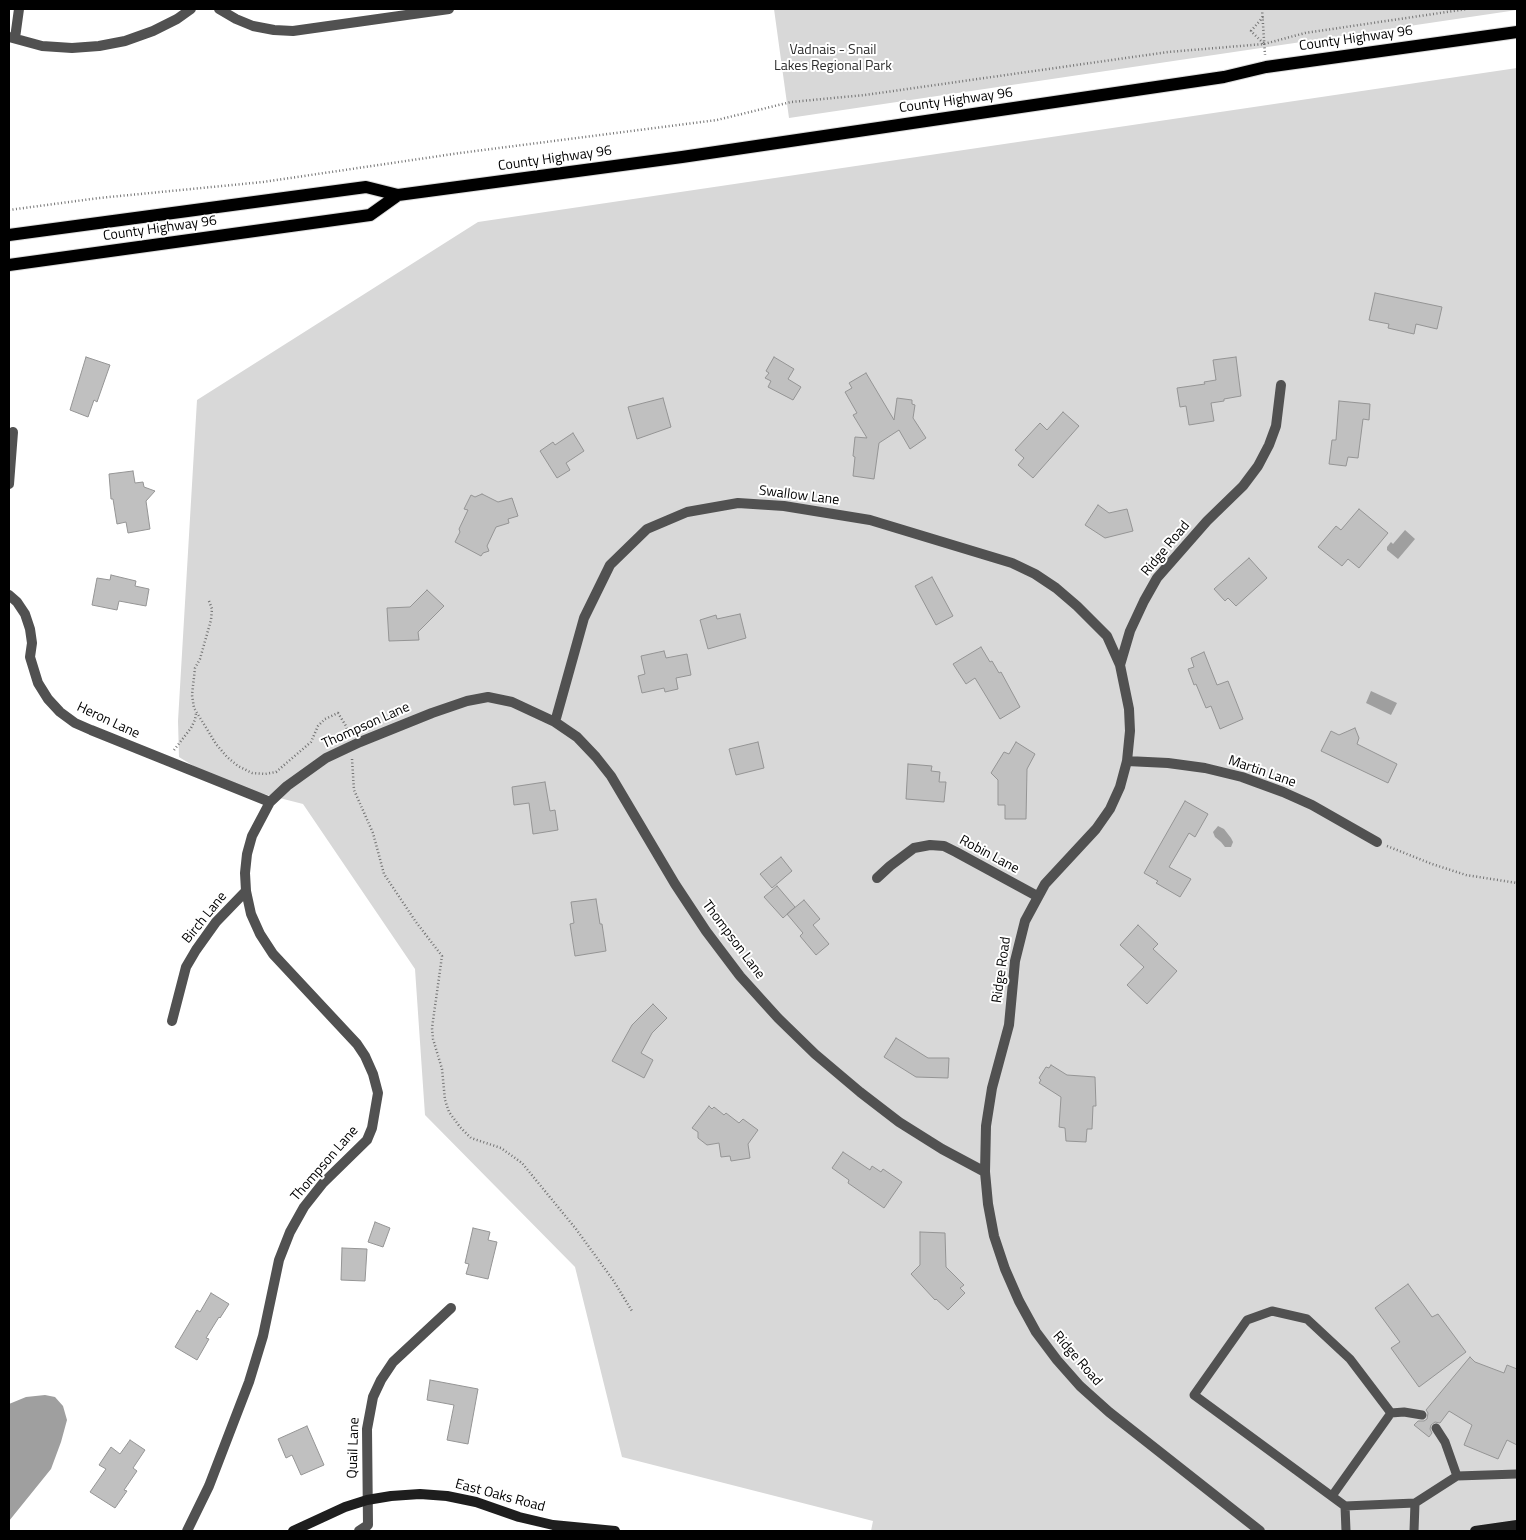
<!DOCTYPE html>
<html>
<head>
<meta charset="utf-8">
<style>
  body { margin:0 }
  #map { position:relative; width:1526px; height:1540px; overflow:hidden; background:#fff; font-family:"Titillium Web",sans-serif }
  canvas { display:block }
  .frame { position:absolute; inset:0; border:10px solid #000; pointer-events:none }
</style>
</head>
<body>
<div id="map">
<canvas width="1526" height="1540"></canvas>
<div class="frame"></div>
</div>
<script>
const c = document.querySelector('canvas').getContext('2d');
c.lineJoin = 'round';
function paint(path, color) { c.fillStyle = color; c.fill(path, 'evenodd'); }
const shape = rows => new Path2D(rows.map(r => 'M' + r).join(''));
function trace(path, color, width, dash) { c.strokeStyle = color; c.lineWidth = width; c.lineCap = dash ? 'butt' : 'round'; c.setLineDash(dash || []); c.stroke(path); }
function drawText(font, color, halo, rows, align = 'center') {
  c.font = font + ' "Titillium Web",sans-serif'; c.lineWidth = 4; c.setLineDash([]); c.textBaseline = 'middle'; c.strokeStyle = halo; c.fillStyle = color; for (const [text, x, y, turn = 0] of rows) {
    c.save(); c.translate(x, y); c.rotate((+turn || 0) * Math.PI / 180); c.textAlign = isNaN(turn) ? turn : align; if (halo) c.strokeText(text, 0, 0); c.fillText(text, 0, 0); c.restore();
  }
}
paint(shape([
  [774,9,1517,9,1517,10,789,118],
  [1517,68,1517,1531,871,1531,873,1521,622,1457,575,1267,425,1115,415,969,303,804,221,783,179,757,178,721,197,400,478,222]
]), '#d8d8d8');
paint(shape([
  [1405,530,1415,539,1398,559,1387,550,1387,547,1391,542,1393,544],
  [1371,691,1397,703,1391,715,1366,703],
  [1218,826,1224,829,1231,838,1233,842,1231,847,1225,847,1221,842,1215,837,1213,832],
  [45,1395,55,1397,63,1406,67,1420,61,1442,51,1469,9,1521,9,1404,26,1397]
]), '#9f9f9f');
const building = shape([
  [1375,293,1442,307,1437,329,1416,324,1414,334,1388,328,1389,324,1369,320,1375,293],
  [86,357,110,365,97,402,94,400,88,417,70,410,86,357],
  [774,357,794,369,788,379,801,387,793,400,768,387,771,381,765,378,769,373,766,371,774,357],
  [1236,357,1241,396,1224,399,1224,401,1211,403,1214,421,1189,425,1186,406,1180,407,1177,388,1205,384,1204,382,1216,380,1213,360,1236,357],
  [866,373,894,420,897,398,912,400,912,404,915,405,913,418,926,438,910,449,899,430,879,443,874,479,853,476,855,457,853,456,855,437,867,438,853,415,857,413,845,392,852,388,849,383,866,373],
  [663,398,671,427,637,439,628,407,663,398],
  [1339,401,1370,404,1369,420,1363,419,1358,458,1348,457,1346,466,1329,464,1332,440,1336,440,1339,401],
  [1063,412,1079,426,1033,478,1018,465,1024,458,1015,450,1040,423,1047,430,1063,412],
  [573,433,584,451,566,463,570,470,557,478,540,451,553,442,555,445,573,433],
  [133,471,135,483,143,482,144,487,155,491,146,501,150,529,128,533,126,522,117,524,113,499,111,499,109,474,133,471],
  [482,494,498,502,512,498,518,516,508,519,509,523,496,527,487,546,489,551,483,553,481,556,455,542,460,532,459,529,468,510,464,509,471,495,475,497,482,494],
  [1098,505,1109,513,1127,509,1133,531,1105,538,1085,525,1098,505],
  [1359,509,1388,533,1359,568,1348,559,1342,566,1318,547,1336,526,1341,530,1359,509],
  [1249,558,1267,578,1236,606,1228,598,1225,601,1214,589,1249,558],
  [111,575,136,581,135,586,149,589,146,606,119,601,117,610,92,605,97,578,110,580,111,575],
  [932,577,953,616,936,625,915,586,932,577],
  [427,590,444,606,418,632,419,640,389,641,387,608,410,607,427,590],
  [740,614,746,638,708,649,700,620,716,615,717,619,740,614],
  [981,647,990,662,992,661,999,673,1001,672,1020,707,1000,719,975,678,966,684,953,664,981,647],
  [664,651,666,658,687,654,691,675,676,678,678,689,665,692,664,688,642,693,638,676,645,674,641,656,664,651],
  [1204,652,1217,685,1228,681,1243,719,1220,729,1211,706,1206,708,1196,684,1194,685,1188,669,1194,667,1191,658,1204,652],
  [1355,728,1359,738,1357,744,1397,764,1388,783,1321,751,1331,731,1339,735,1355,728],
  [758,742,764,768,736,775,729,749,758,742],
  [1016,742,1035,754,1027,769,1026,819,1005,819,1005,805,998,805,998,780,991,773,1004,752,1009,754,1016,742],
  [908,764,932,766,931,771,940,772,939,782,946,782,944,802,906,799,908,764],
  [545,782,550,811,555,810,558,830,533,834,529,803,514,805,512,787,545,782],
  [1185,801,1208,814,1195,837,1189,833,1169,867,1191,879,1180,897,1156,883,1158,881,1144,873,1185,801],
  [781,857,792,871,772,888,760,874,781,857],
  [777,886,795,907,783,918,764,897,777,886],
  [596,899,600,924,602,924,606,951,575,956,570,924,574,923,571,902,596,899],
  [804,900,820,919,813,925,829,944,816,955,800,936,803,933,787,914,804,900],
  [1138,925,1158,944,1153,949,1177,971,1147,1004,1127,985,1144,967,1120,945,1138,925],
  [653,1004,667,1018,652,1033,641,1053,653,1060,644,1078,612,1061,632,1025,653,1004],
  [896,1038,928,1058,949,1058,948,1078,916,1077,884,1057,896,1038],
  [1051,1065,1067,1075,1095,1077,1096,1106,1093,1106,1092,1129,1087,1129,1086,1142,1066,1141,1065,1128,1059,1127,1061,1097,1039,1083,1041,1080,1039,1078,1046,1067,1049,1068,1051,1065],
  [709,1106,712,1109,714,1107,724,1115,726,1113,739,1123,743,1119,758,1130,748,1144,750,1158,731,1161,730,1156,721,1157,719,1143,707,1145,698,1138,698,1132,692,1128,709,1106],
  [843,1152,870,1170,872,1166,881,1172,883,1169,902,1182,884,1208,848,1183,849,1180,832,1168,843,1152],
  [375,1222,390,1228,383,1247,368,1242,375,1222],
  [473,1228,490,1232,488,1240,497,1242,488,1279,466,1274,469,1264,465,1263,473,1228],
  [920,1232,945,1233,946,1267,964,1285,960,1288,965,1293,948,1310,936,1299,935,1300,911,1274,920,1265,920,1232],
  [342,1248,367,1249,365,1281,341,1280,342,1248],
  [1408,1284,1432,1317,1438,1314,1466,1352,1419,1387,1391,1348,1400,1342,1375,1308,1408,1284],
  [211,1293,229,1304,220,1318,219,1317,206,1338,209,1339,197,1360,175,1347,197,1310,200,1312,211,1293],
  [1470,1357,1475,1362,1504,1373,1507,1365,1517,1369,1517,1445,1507,1440,1498,1459,1464,1445,1472,1425,1449,1411,1440,1423,1435,1422,1431,1425,1430,1429,1432,1433,1429,1437,1414,1425,1418,1421,1424,1421,1427,1419,1428,1413,1426,1410,1470,1357],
  [430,1380,478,1389,468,1444,447,1440,454,1405,427,1400,430,1380],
  [307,1426,324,1465,301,1475,292,1455,286,1458,278,1439,307,1426],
  [130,1440,145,1450,133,1468,137,1471,124,1490,127,1491,115,1508,90,1492,106,1469,99,1465,111,1447,120,1454,130,1440]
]);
paint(building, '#c0c0c0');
trace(building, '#959595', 1);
const primary = shape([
  [9,235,366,187,398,195,682,157,1224,77,1266,67,1517,32],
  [9,265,370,215,398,195]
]);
trace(primary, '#dbdbdb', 14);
trace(shape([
  [1262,9,1265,55],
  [1263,17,1251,31,1264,44],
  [9,210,99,198,263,182,460,153,717,120,791,102,865,95,1168,52,1264,44,1305,33,1467,9],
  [209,601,212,609,211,620,200,659,195,668,192,695,194,708,216,744,227,757,238,766,252,773,265,774,276,772,311,742,318,726,325,719,338,713,346,726,349,736],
  [174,750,191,728,195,720,196,713],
  [352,759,354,790,373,833,384,874,416,922,442,956,432,1028,433,1039,442,1069,445,1100,449,1112,460,1127,471,1138,501,1148,522,1163,576,1229,613,1280,632,1311],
  [1387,846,1432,864,1466,875,1517,883]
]), '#737373', 2.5, [1, 2.5]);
trace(shape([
  [1391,1413,1404,1412,1422,1415],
  [1436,1428,1445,1442,1457,1476],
  [1332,1496,1391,1413,1350,1359,1307,1319,1272,1311,1247,1320,1194,1395,1345,1506,1415,1503,1457,1476,1517,1474],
  [1345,1506,1346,1531],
  [1414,1531,1415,1503]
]), '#515151', 9);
trace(shape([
  [219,9,236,19,253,26,274,30,293,31,449,9],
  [9,37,42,46,72,48,99,46,125,41,153,31,177,19,191,9],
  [15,38,19,9],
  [9,484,13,432],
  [9,595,17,602,25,614,30,629,32,643,30,657,38,683,48,699,60,712,75,723,91,730,270,802],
  [555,722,584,618,610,565,647,529,687,512,738,503,784,506,870,520,1012,563,1035,574,1056,588,1077,606,1107,636,1120,665],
  [1127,761,1168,763,1205,768,1242,777,1283,792,1312,805,1377,842],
  [877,878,890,866,914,848,930,845,944,846,956,852,1037,896],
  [172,1021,186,967,196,950,216,922,246,891],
  [187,1531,209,1486,249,1382,263,1336,279,1260,290,1232,304,1207,323,1183,367,1140,372,1128,378,1093,373,1074,365,1056,357,1044,273,954,260,934,251,914,246,891,245,873,247,854,252,836,270,802,287,786,326,758,360,742,432,713,467,701,488,697,512,702,555,722,577,737,596,757,611,776,675,884,706,931,740,976,778,1018,815,1054,860,1092,899,1122,942,1149,985,1172],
  [359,1531,368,1525,367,1429,373,1397,381,1380,393,1362,451,1308],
  [1260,1531,1109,1412,1080,1386,1057,1360,1036,1332,1019,1301,1005,1269,994,1236,988,1204,985,1172,986,1126,992,1088,1009,1025,1015,961,1025,921,1045,884,1096,829,1110,809,1120,787,1127,761,1130,731,1129,709,1120,665,1130,631,1144,601,1157,578,1207,521,1243,486,1258,466,1269,445,1276,426,1281,385]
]), '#515151', 10);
trace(shape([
  [293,1531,345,1507,367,1500,391,1496,420,1494,447,1496,476,1502,519,1517,553,1525,615,1531],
  [1475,1531,1517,1525]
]), '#1e1e1e', 10);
trace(primary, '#000', 12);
drawText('14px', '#000', '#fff', [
  ["County Highway 96",1356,39,-8],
  ["County Highway 96",956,101,-8],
  ["County Highway 96",555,159,-8],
  ["County Highway 96",160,229,-8],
  ["Swallow Lane",799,496,7],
  ["Ridge Road",1166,549,-50],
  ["Heron Lane",108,721,25],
  ["Thompson Lane",366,726,-24],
  ["Martin Lane",1262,772,19],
  ["Robin Lane",989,855,28],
  ["Birch Lane",205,918,-51],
  ["Thompson Lane",733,940,53],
  ["Ridge Road",1002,970,-82],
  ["Thompson Lane",325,1164,-49],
  ["Ridge Road",1077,1359,49],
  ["Quail Lane",354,1448,-88],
  ["East Oaks Road",500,1496,15]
]);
drawText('14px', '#2f2f2f', '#fff', [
  ["Vadnais - Snail",833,51],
  ["Lakes Regional Park",833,67]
]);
</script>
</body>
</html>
